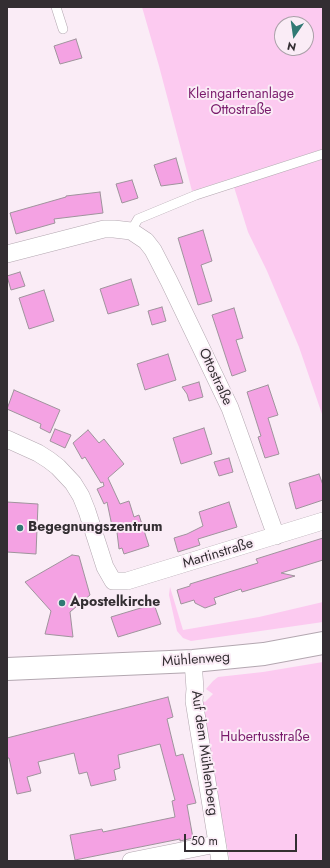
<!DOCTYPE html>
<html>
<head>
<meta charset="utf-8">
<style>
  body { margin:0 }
  #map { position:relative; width:330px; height:868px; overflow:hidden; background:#faecf6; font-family:Jost,sans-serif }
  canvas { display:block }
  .frame { position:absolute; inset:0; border:8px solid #332e32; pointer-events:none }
  .north { position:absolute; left:274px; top:16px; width:40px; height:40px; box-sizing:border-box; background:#faecf6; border:1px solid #aaa0a8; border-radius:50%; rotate:193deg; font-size:11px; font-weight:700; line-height:16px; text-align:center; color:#332e32 }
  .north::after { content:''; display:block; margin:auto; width:14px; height:18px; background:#317974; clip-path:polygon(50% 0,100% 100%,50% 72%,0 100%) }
  .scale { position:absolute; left:184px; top:834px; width:113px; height:18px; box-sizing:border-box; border:2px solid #332e32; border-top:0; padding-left:5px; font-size:12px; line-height:14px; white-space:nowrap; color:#332e32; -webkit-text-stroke:3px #faecf6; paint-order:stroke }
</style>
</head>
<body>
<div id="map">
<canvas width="330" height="868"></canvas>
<div class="frame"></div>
<div class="north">N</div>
<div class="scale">50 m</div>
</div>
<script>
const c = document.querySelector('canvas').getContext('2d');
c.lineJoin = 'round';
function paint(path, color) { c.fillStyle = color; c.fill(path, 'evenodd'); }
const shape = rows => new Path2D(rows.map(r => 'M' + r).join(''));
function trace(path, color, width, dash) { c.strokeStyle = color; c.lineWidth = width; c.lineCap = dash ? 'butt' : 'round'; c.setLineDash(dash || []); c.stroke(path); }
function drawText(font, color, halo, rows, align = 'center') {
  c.font = font + ' Jost,sans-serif'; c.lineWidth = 4; c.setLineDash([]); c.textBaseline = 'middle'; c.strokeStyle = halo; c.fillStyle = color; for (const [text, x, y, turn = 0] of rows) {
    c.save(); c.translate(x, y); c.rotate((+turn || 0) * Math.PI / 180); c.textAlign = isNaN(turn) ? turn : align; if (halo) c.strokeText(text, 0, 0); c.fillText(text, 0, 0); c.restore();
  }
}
paint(shape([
  [142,7,323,7,323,149,192,191,159,66],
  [282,24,306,24,306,48,282,48],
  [323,159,323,417,299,347,267,271,248,232,234,187],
  [170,587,183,630,259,617,323,602,323,622,191,641,183,638,177,631,169,595],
  [323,662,323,861,230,861,198,702,200,700,205,702,213,694,206,689,213,681,218,677,263,672]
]), '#fccaf0');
const building = shape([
  [76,39,82,58,60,64,54,46,76,39],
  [176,158,183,183,161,186,154,165,176,158],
  [132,180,138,198,122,203,116,184,132,180],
  [100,192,103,213,54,219,55,223,16,234,10,213,66,197,66,196,100,192],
  [203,230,212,261,201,265,212,301,198,305,178,238,203,230],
  [20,272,25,286,11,290,7,276,20,272],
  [131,279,139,305,108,314,100,289,131,279],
  [44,290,54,321,29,329,19,298,44,290],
  [162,307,166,321,152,325,148,311,162,307],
  [234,308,243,338,236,340,246,371,232,376,212,315,234,308],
  [168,354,176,380,145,390,137,364,168,354],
  [199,382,203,397,189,401,187,394,182,387,199,382],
  [268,385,278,415,268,418,279,454,265,458,258,437,261,436,247,392,268,385],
  [14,390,60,410,50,433,40,428,41,424,7,409,14,390],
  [204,428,212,454,181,464,173,438,204,428],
  [55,429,71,435,65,448,50,441,55,429],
  [88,430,99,443,104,439,124,464,108,478,120,504,129,501,134,517,139,515,149,546,124,554,122,548,119,549,116,524,112,526,107,502,104,504,97,489,104,486,103,482,101,483,85,457,82,459,73,443,88,430],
  [229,458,233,472,219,476,214,462,229,458],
  [319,474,323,485,323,500,296,509,289,483,319,474],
  [7,502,38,504,36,554,7,552,7,502],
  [229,502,237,527,198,539,200,545,178,552,174,538,187,534,203,526,199,512,229,502],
  [323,538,323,560,281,573,295,576,242,592,241,589,214,598,216,604,205,608,195,603,194,600,181,604,177,590,190,586,190,584,258,563,256,559,323,538],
  [72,555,79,556,90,595,70,612,73,637,45,634,51,611,25,582,72,555],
  [154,604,161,624,118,637,111,617,154,604],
  [168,697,173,717,167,719,176,756,183,754,196,803,187,805,193,838,180,841,180,839,75,860,70,835,102,829,103,832,175,817,172,801,175,800,160,744,118,755,120,768,114,770,116,780,91,786,87,772,79,774,74,753,38,762,41,773,27,777,31,791,17,794,9,758,7,758,7,738,168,697]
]);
paint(building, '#f4a2e3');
trace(building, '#9f939c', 1);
const service = shape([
  [56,7,63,29],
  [131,231,138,219,196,195,323,154]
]);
const minor = shape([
  [7,254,104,229,114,229,131,231,146,241,153,250,169,281,230,408,276,536],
  [7,439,38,453,49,460,58,467,73,483,81,496,87,511,105,567,113,581,127,581,323,521],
  [193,661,195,689,194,701,220,861],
  [131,861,216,844]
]);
const tertiary = shape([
  [7,669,193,661,264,654,323,643]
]);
trace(service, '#b3a7b0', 10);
trace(minor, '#b3a7b0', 18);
trace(tertiary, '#b3a7b0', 24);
trace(service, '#fff', 9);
trace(minor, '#fff', 17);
trace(tertiary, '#fff', 22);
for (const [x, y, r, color] of [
  [20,528,4,"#317974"],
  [62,603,4,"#317974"]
]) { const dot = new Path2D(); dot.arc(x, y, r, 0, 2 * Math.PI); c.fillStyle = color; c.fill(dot); trace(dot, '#faecf6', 1.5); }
drawText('14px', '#791a6b', '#faecf6', [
  ["Kleingartenanlage",241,95],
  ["Ottostraße",241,111],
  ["Hubertusstraße",265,738]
]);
drawText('14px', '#332e32', '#faecf6', [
  ["Ottostraße",215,377,65],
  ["Martinstraße",218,554,-17],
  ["Mühlenweg",196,660,-4],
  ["Auf dem Mühlenberg",204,753,82]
]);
drawText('bold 14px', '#332e32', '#faecf6', [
  ["Begegnungszentrum",28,528],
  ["Apostelkirche",70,603]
], 'left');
</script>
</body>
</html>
